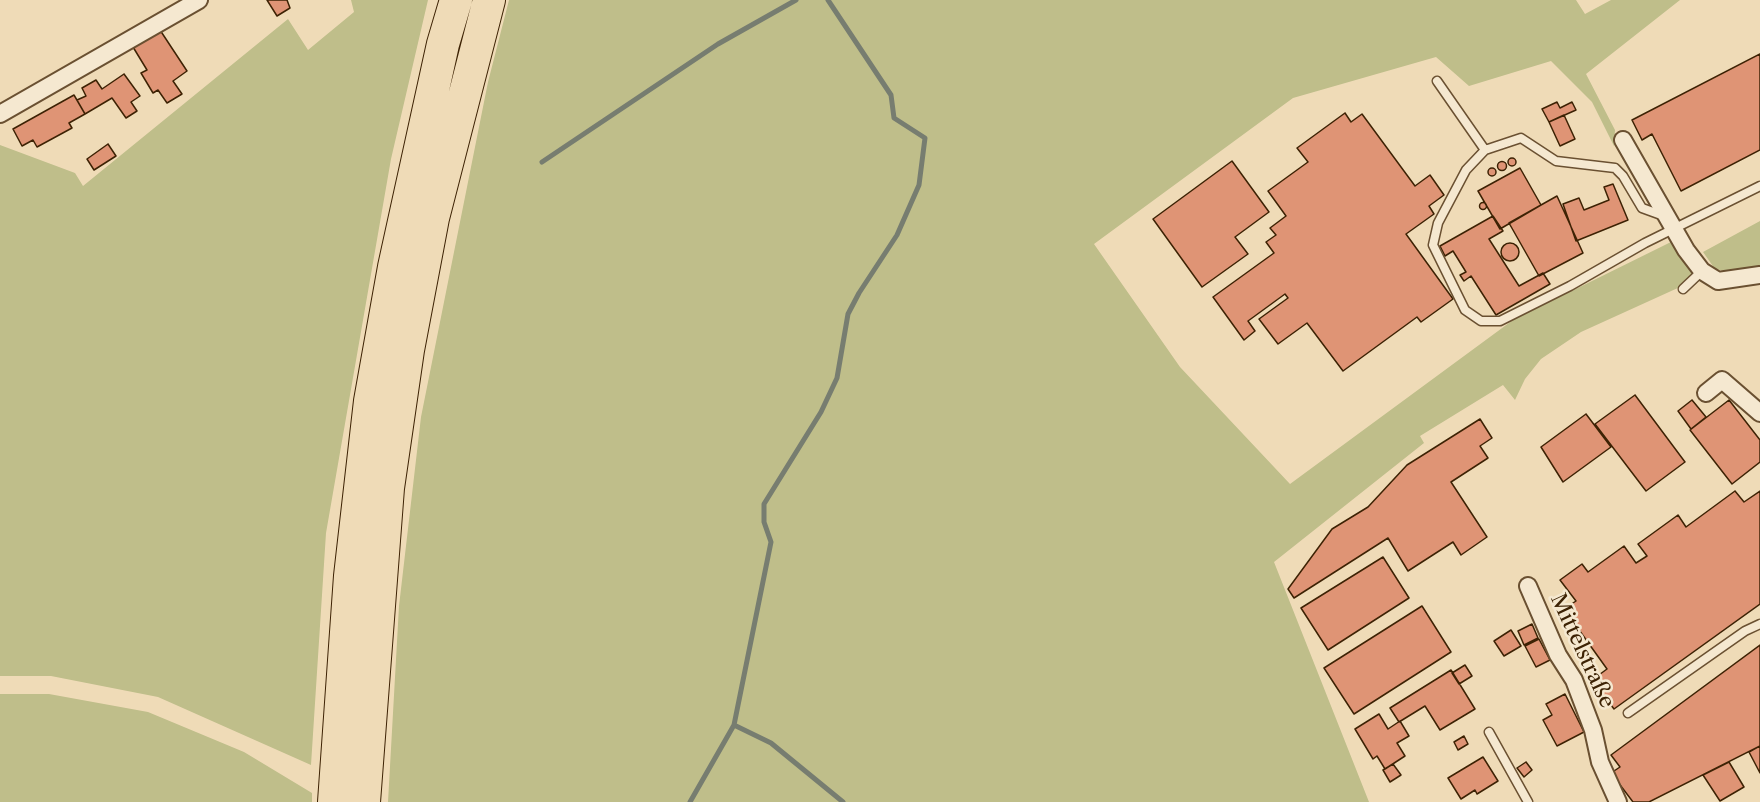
<!DOCTYPE html>
<html>
<head>
<meta charset="utf-8">
<style>
  body { margin:0 }
  canvas { display:block; background:#efdbb7 }
</style>
</head>
<body>
<canvas width="1760" height="802"></canvas>
<script>
const c = document.querySelector('canvas').getContext('2d');
c.lineJoin = 'round';
function paint(path, color) { c.fillStyle = color; c.fill(path, 'evenodd'); }
const shape = rows => new Path2D(rows.map(r => 'M' + r).join(''));
function trace(path, color, width, dash) { c.strokeStyle = color; c.lineWidth = width; c.lineCap = dash ? 'butt' : 'round'; c.setLineDash(dash || []); c.stroke(path); }
function drawText(font, color, halo, rows, align = 'center') {
  c.font = font + ' "Libre Caslon Text",serif'; c.lineWidth = 5; c.setLineDash([]); c.textBaseline = 'middle'; c.strokeStyle = halo; c.fillStyle = color; for (const [text, x, y, turn = 0] of rows) {
    c.save(); c.translate(x, y); c.rotate((+turn || 0) * Math.PI / 180); c.textAlign = isNaN(turn) ? turn : align; if (halo) c.strokeText(text, 0, 0); c.fillText(text, 0, 0); c.restore();
  }
}
paint(shape([
  [351,0,428,0,391,159,326,533,311,765,158,697,51,676,0,676,0,145,75,173,83,186,288,19,308,50,354,12],
  [509,0,1576,0,1585,14,1611,0,1680,0,1586,74,1615,130,1614,146,1592,102,1551,61,1469,86,1436,57,1293,98,1094,244,1180,367,1290,484,1513,320,1675,240,1692,274,1680,287,1581,332,1541,359,1525,379,1515,400,1503,385,1420,436,1424,443,1274,562,1369,802,388,802,399,606,421,417,488,82],
  [1760,221,1760,268,1737,273,1715,269,1703,252],
  [0,694,49,694,148,712,244,752,312,793,312,802,0,802]
]), '#bfbe8a');
trace(shape([
  [542,162,718,44,796,0],
  [734,725,771,743,843,802],
  [690,802,734,725,771,542,764,522,764,504,821,412,837,378,848,314,859,293,897,235,919,185,925,138,894,118,891,95,828,0]
]), '#777d70', 5);
const building = shape([
  [267,0,287,0,290,8,277,16,267,0],
  [160,30,187,71,173,81,182,94,167,103,158,90,153,93,141,73,147,70,133,47,160,30],
  [1760,54,1760,150,1681,191,1652,134,1642,140,1632,120,1760,54],
  [124,74,140,96,131,102,137,111,126,118,112,98,85,114,77,100,86,96,82,88,96,80,102,89,124,74],
  [74,95,85,114,69,123,72,128,37,147,33,140,22,146,13,129,74,95],
  [1557,102,1560,108,1572,102,1576,110,1549,122,1542,109,1557,102],
  [1345,113,1351,122,1362,114,1415,186,1430,175,1444,195,1429,206,1434,214,1406,234,1453,299,1421,322,1417,317,1343,371,1307,323,1278,344,1259,319,1288,298,1285,294,1248,321,1255,331,1244,340,1213,297,1274,253,1266,242,1276,235,1270,228,1286,216,1268,191,1308,162,1297,148,1345,113],
  [1564,115,1575,139,1560,146,1549,122,1564,115],
  [108,144,116,156,94,170,87,159,108,144],
  '1508 162a4 4 0 1 1 8 0a4 4 0 1 1-8 0Z',
  [1232,161,1269,212,1235,237,1248,254,1202,287,1153,219,1232,161],
  '1497.5 166a4.5 4.5 0 1 1 9 0a4.5 4.5 0 1 1-9 0Z',
  '1488 172a4 4 0 1 1 8 0a4 4 0 1 1-8 0Z',
  [1520,168,1541,205,1500,229,1478,191,1520,168],
  [1613,184,1628,220,1576,241,1563,204,1579,198,1584,210,1609,200,1604,187,1613,184],
  [1557,196,1583,253,1539,276,1509,223,1557,196],
  '1479.5 206a3.5 3.5 0 1 1 7 0a3.5 3.5 0 1 1-7 0Z',
  [1493,216,1503,231,1489,239,1519,286,1543,273,1550,284,1496,315,1471,276,1464,281,1460,275,1466,272,1453,251,1445,256,1440,246,1493,216],
  '1501 252a9 9 0 1 1 18 0a9 9 0 1 1-18 0Z',
  [1635,395,1685,462,1646,491,1595,424,1635,395],
  [1692,400,1706,417,1691,429,1678,411,1692,400],
  [1729,400,1760,440,1760,462,1732,484,1690,430,1729,400],
  [1586,414,1611,447,1563,482,1541,447,1586,414],
  [1480,419,1492,438,1480,446,1488,458,1451,482,1487,537,1461,555,1453,542,1408,571,1388,538,1294,598,1288,589,1332,529,1368,507,1407,465,1480,419],
  [1735,491,1744,502,1760,491,1760,604,1614,709,1592,680,1607,669,1564,609,1576,601,1560,580,1582,564,1588,572,1624,546,1636,563,1647,556,1638,544,1678,515,1686,527,1735,491],
  [1383,557,1409,598,1328,650,1301,608,1383,557],
  [1422,606,1451,652,1354,714,1324,668,1422,606],
  [1532,624,1538,638,1524,645,1518,631,1532,624],
  [1511,630,1521,646,1504,656,1494,641,1511,630],
  [1539,639,1550,660,1536,667,1525,646,1539,639],
  [1760,645,1760,746,1649,802,1633,802,1611,773,1620,767,1611,755,1760,645],
  [1465,665,1472,676,1459,684,1452,673,1465,665],
  [1451,670,1475,709,1440,730,1425,706,1399,722,1390,708,1451,670],
  [1565,694,1584,732,1557,746,1543,720,1552,715,1546,704,1565,694],
  [1379,714,1388,729,1400,721,1409,736,1397,743,1405,756,1385,769,1377,756,1373,759,1355,729,1379,714],
  [1464,736,1468,744,1458,750,1454,742,1464,736],
  [1760,746,1760,773,1749,752,1760,746],
  [1483,757,1498,781,1477,794,1475,790,1461,799,1448,778,1483,757],
  [1526,762,1532,770,1524,777,1517,768,1526,762],
  [1729,762,1744,787,1720,801,1703,775,1729,762],
  [1393,764,1401,775,1390,782,1383,770,1393,764]
]);
paint(building, '#df9475');
trace(building, '#3d2204', 1.5);
const lane = shape([
  [1437,81,1485,150,1521,138,1556,161,1615,168,1623,176,1642,208,1664,216],
  [1485,150,1466,170,1438,223,1433,245,1465,310,1481,321,1500,321,1570,286,1645,243,1760,186],
  [1683,289,1702,271],
  [1628,713,1745,631,1760,624],
  [1489,732,1528,802]
]);
const street = shape([
  [0,114,199,0],
  [1623,140,1686,250,1702,271,1718,281,1760,275],
  [1706,393,1722,380,1760,413],
  [1528,586,1558,655,1574,680,1593,730,1600,762,1618,802]
]);
const highway = shape([
  [334,802,350,576,370,401,394,267,443,44,456,0],
  [364,802,388,488,408,350,433,218,489,0]
]);
trace(lane, '#6a5031', 11);
trace(street, '#6a5031', 20);
trace(highway, '#3d2204', 34);
trace(lane, '#f5e8d0', 8);
trace(street, '#f5e8d0', 16);
trace(highway, '#efdbb7', 32);
drawText('21px', '#3d2204', '#f5e8d0', [
  ["Mittelstraße",1582,651,65]
]);
</script>
</body>
</html>
